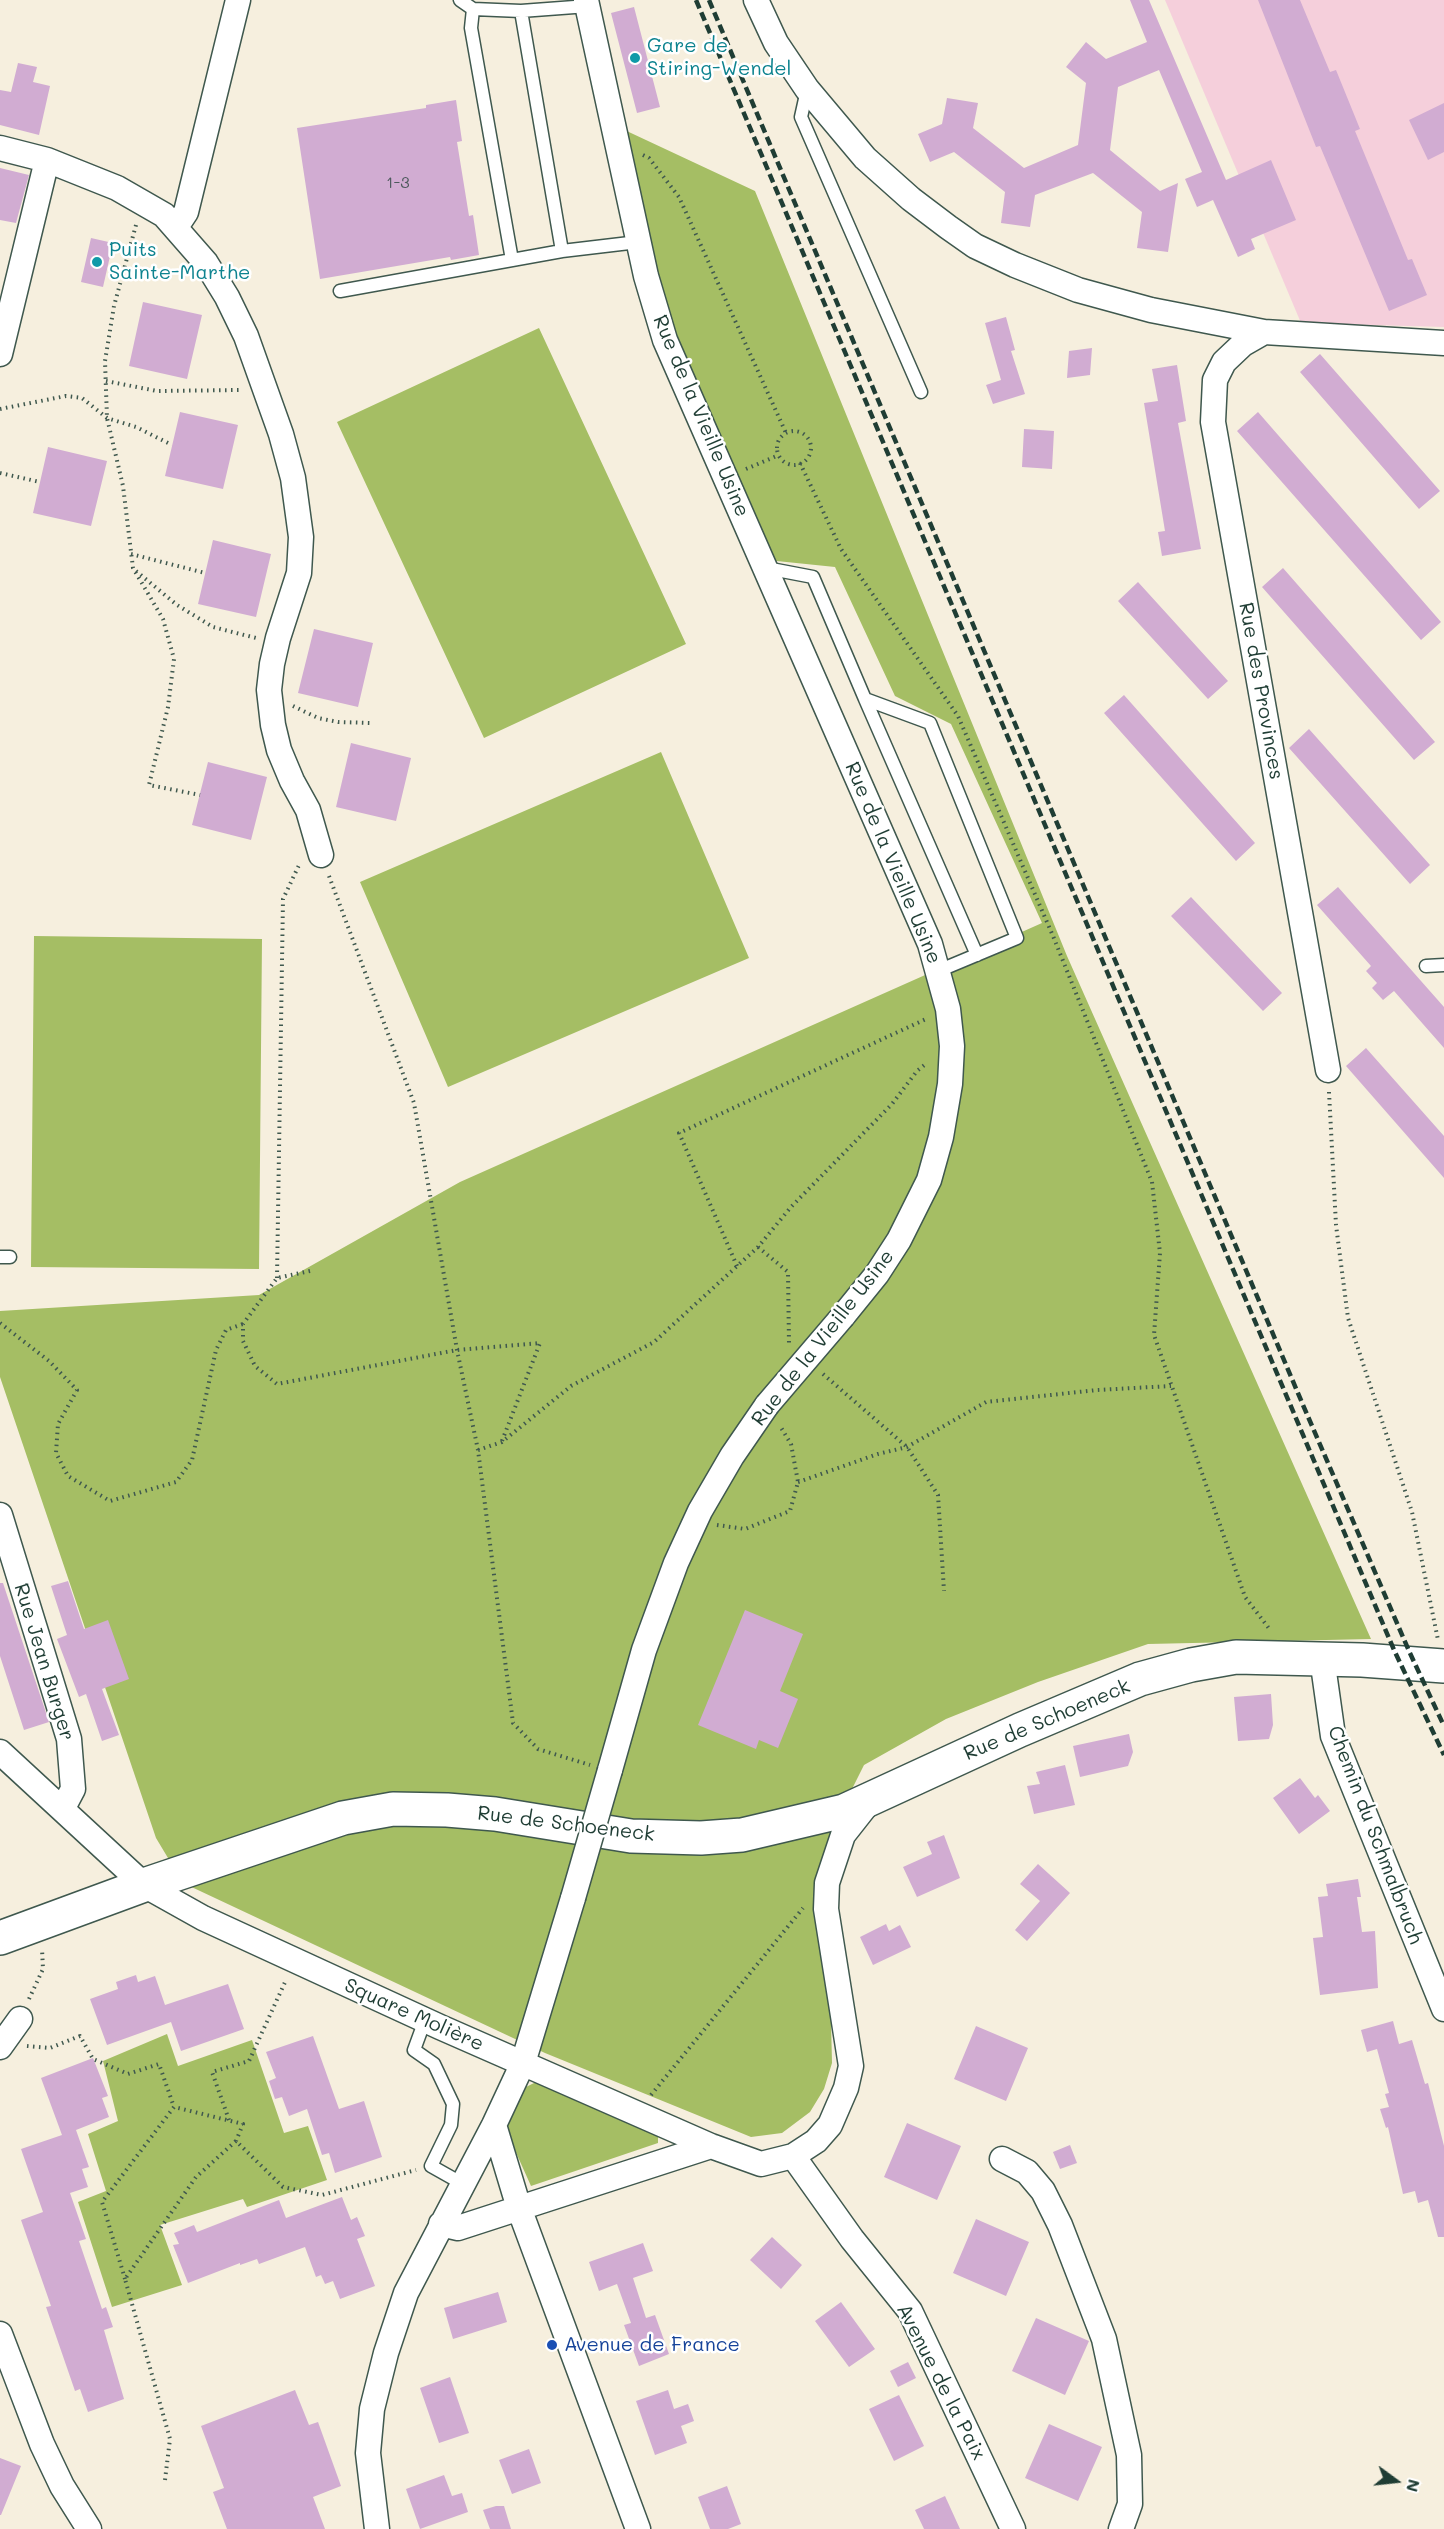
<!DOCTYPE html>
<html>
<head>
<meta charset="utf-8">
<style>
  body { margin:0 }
  #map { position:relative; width:1444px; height:2529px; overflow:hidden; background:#f6efde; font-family:Mali,sans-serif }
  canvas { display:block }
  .north { position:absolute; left:1366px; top:2451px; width:60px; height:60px; -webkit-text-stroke:4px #fff; paint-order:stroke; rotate:105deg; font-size:16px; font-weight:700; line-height:24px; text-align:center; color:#1f3d34 }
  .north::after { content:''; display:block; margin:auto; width:21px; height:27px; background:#1f3d34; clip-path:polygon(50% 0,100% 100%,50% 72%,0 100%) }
</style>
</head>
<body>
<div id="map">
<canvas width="1444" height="2529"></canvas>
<div class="north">N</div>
</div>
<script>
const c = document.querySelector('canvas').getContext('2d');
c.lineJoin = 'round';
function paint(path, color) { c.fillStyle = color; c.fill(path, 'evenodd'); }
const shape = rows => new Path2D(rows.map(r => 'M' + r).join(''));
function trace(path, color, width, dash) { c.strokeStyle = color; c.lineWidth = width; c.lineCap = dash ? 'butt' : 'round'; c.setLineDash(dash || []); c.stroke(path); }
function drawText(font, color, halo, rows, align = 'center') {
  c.font = font + ' Mali,sans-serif'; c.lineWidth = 5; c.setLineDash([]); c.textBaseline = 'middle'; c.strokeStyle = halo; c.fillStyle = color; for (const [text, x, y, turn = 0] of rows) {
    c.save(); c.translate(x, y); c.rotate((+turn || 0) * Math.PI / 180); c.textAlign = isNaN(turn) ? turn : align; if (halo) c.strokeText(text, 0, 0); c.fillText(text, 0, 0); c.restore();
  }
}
paint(shape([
  [1165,0,1444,0,1444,327,1301,323]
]), '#f5cfdb');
paint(shape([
  [616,126,755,191,1067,956,1371,1639,1148,1644,1038,1682,946,1719,864,1765,842,1809,822,1959,831,2021,832,2063,824,2089,810,2112,782,2133,751,2137,545,2053,183,1883,156,1838,0,1377,0,1311,259,1295,460,1182,1042,923,951,724,895,696,835,567,767,560,670,344],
  [539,328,686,644,484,738,337,422],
  [661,752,749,958,448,1087,360,882],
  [34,936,262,939,259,1269,31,1267],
  [167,2034,178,2066,252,2040,284,2133,308,2126,327,2180,247,2207,243,2199,160,2225,182,2285,112,2307,78,2202,106,2191,88,2134,118,2121,103,2061],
  [536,2082,658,2135,658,2143,531,2186,505,2128,526,2087]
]), '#a5be64');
paint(shape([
  [1130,0,1149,0,1226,180,1271,160,1296,220,1251,239,1255,249,1238,257,1213,200,1197,207,1185,179,1202,172,1159,70,1118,87,1110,150,1160,191,1178,183,1168,252,1137,248,1142,212,1093,173,1035,195,1030,227,1001,223,1005,192,954,152,930,162,918,134,942,124,947,98,978,103,973,128,1024,168,1078,145,1086,83,1066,67,1086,42,1106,59,1147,42],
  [1258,0,1300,0,1330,72,1336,70,1360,129,1355,131,1408,260,1412,259,1427,295,1389,311,1320,146,1316,147],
  [634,7,660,107,637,113,611,13],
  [18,63,37,67,33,82,50,86,39,135,0,125,0,90,11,92],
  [456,100,462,141,457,142,469,216,473,215,479,255,451,260,450,257,320,279,297,128,426,108,426,105],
  [1444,103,1444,152,1428,160,1409,120],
  [0,168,29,175,16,223,0,220],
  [91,238,113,243,103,287,81,282],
  [143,302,202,315,187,379,129,366],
  [1006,317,1015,350,1011,351,1025,394,993,404,986,385,1001,380,985,323],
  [1092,348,1090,375,1067,378,1069,351],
  [1320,354,1440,491,1419,509,1300,372],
  [1177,365,1186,421,1178,423,1201,549,1162,556,1158,532,1165,531,1144,403,1158,401,1152,369],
  [180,412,238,425,223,489,165,476],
  [1258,412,1441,622,1421,640,1237,431],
  [1024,429,1054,431,1052,469,1022,467],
  [48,447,107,461,91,526,33,513],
  [213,540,271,554,256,617,198,604],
  [1283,568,1435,742,1414,760,1262,587],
  [1138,582,1228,681,1208,699,1118,601],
  [314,629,373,643,358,707,298,693],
  [1124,695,1255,843,1236,861,1104,713],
  [1309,729,1430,865,1410,884,1289,748],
  [351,743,411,758,396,821,336,807],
  [208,762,267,777,251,840,192,825],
  [1338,887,1444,1007,1444,1048,1394,991,1383,1000,1372,988,1377,983,1366,971,1371,966,1317,905],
  [1191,897,1282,993,1263,1011,1171,916],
  [1366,1048,1444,1136,1444,1178,1346,1066],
  [68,1581,84,1629,108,1620,129,1679,102,1689,119,1735,102,1741,86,1694,79,1697,57,1639,67,1635,51,1586],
  [0,1583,3,1583,49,1722,24,1730,0,1656],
  [745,1610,803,1634,780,1691,798,1699,778,1748,759,1740,756,1749,698,1725],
  [1271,1694,1273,1725,1269,1739,1238,1741,1234,1697],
  [1129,1734,1133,1752,1128,1766,1080,1777,1073,1746],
  [1065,1765,1075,1805,1034,1814,1027,1786,1040,1784,1036,1772],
  [1300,1778,1315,1798,1318,1795,1330,1811,1299,1834,1273,1798],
  [944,1835,960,1878,917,1897,903,1867,932,1854,927,1842],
  [1038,1864,1070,1893,1027,1941,1015,1930,1040,1901,1020,1884],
  [1358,1879,1361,1897,1357,1897,1362,1932,1375,1931,1378,1988,1320,1995,1313,1938,1323,1937,1318,1897,1328,1896,1326,1884],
  [886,1924,889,1931,900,1925,911,1947,873,1965,860,1937],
  [136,1975,138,1982,155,1976,165,2005,228,1984,244,2029,181,2051,171,2022,107,2045,90,1999,118,1989,116,1982],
  [1393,2021,1399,2044,1412,2040,1425,2084,1428,2083,1444,2146,1444,2237,1438,2237,1428,2200,1418,2203,1415,2191,1403,2194,1388,2127,1386,2128,1380,2109,1389,2107,1385,2094,1389,2093,1377,2049,1367,2052,1361,2030],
  [976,2026,1028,2048,1006,2101,954,2079],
  [313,2036,339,2109,364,2101,382,2157,335,2173,329,2153,322,2155,307,2109,289,2116,282,2097,275,2099,269,2081,276,2078,266,2052],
  [93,2058,108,2096,102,2098,109,2117,76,2130,89,2167,82,2169,88,2187,70,2193,86,2239,79,2241,102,2309,106,2307,113,2327,104,2330,124,2399,88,2412,80,2389,75,2391,46,2307,51,2306,21,2220,43,2212,21,2149,62,2135,41,2078],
  [907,2123,961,2146,937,2200,884,2177],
  [1070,2145,1077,2163,1060,2169,1053,2152],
  [342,2197,351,2220,357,2217,365,2236,357,2239,375,2286,340,2299,333,2281,325,2284,321,2275,316,2277,305,2247,259,2264,257,2259,240,2265,240,2263,188,2283,173,2245,179,2244,174,2233,194,2225,197,2232,279,2200,286,2218],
  [976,2219,1029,2242,1006,2296,953,2273],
  [772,2237,802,2265,781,2289,750,2260],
  [643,2243,653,2271,633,2278,646,2318,655,2315,669,2354,639,2366,624,2325,631,2323,617,2284,599,2291,589,2262],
  [498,2292,507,2322,453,2339,444,2308],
  [841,2302,875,2349,849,2367,815,2321],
  [1036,2318,1089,2341,1065,2395,1012,2371],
  [908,2362,916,2378,898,2387,890,2371],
  [450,2377,469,2433,439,2443,420,2388],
  [295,2390,309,2425,318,2422,341,2486,313,2497,325,2529,227,2529,213,2492,224,2488,201,2426],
  [668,2390,674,2409,688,2404,694,2421,681,2426,687,2443,655,2455,636,2401],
  [899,2395,924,2446,894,2461,869,2409],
  [1049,2424,1102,2447,1078,2501,1025,2478],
  [529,2449,541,2483,512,2494,499,2460],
  [0,2458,21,2466,1,2515,0,2515],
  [444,2475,452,2496,462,2493,468,2512,420,2529,406,2489],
  [727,2486,741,2524,728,2529,710,2529,698,2497],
  [945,2496,960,2529,924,2529,915,2510],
  [496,2506,504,2506,511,2529,490,2529,483,2510]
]), '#d1acd2');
const lane = shape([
  [460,0,473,9,521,11],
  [473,9,471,28,512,260,562,251,521,11,588,6],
  [807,90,801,117,921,392],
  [562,251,638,242],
  [340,291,512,260],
  [766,568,813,577,865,699,930,723,1017,938,938,971],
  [865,699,977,955],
  [1426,966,1444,965],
  [0,1257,10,1257],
  [425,2020,414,2050,434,2064,453,2104,451,2125,431,2166,463,2184]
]);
const street = shape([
  [586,0,646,276,665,340,930,944,948,1009,952,1046,950,1084,941,1137,929,1180,899,1240,877,1274,843,1316],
  [756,0,776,43,807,89,865,158,911,199,948,227,975,246,1015,265,1078,290,1151,310,1264,332,1444,343],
  [0,148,47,160,117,188,164,215,206,263,227,297,246,336,281,434,293,478,301,537,299,573,278,638,272,664,269,690,273,725,279,750,292,781,308,810,321,855],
  [176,227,186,212,238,0],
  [1264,332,1243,344,1224,362,1215,380,1213,422,1328,1070],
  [0,354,47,160],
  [0,1515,69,1739,73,1789,63,1808],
  [1322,1658,1333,1736,1444,2009],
  [0,1752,144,1885,203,1918,440,2027,711,2146,761,2164,793,2156,816,2141,830,2125,846,2088,851,2066,826,1909,827,1883,843,1835,869,1802],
  [610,1770,644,1650,676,1563,700,1511,732,1456,767,1405],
  [0,2047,20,2019],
  [494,2125,519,2208,638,2529],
  [793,2156,852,2239,910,2311,1013,2529],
  [1002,2159,1027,2172,1043,2191,1060,2225,1104,2339,1129,2455,1130,2504,1121,2529],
  [441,2224,458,2228,711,2146],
  [0,2334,42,2444,62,2486,89,2529],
  [377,2529,368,2453,372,2409,386,2353,406,2293,494,2125,523,2063,573,1898]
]);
const secondary = shape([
  [0,1938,144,1885,343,1818,393,1809,447,1810,495,1814,631,1836,701,1838,742,1835,844,1811,1020,1730,1140,1679,1191,1665,1236,1657,1362,1660,1444,1666]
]);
trace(lane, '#3f584e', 15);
trace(street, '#3f584e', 27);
trace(secondary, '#3f584e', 36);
trace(shape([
  [643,155,649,158,679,197,786,433],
  [136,225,114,306,105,361,107,418,123,486,133,568,163,619,174,659,168,707,149,785,200,795],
  [106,381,157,391,241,390],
  [0,409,66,396,82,398,107,418,136,427,172,445],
  '777 448a17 17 0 1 1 34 0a17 17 0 1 1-34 0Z',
  [800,463,841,549,958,716,1053,936,1152,1182,1160,1253,1154,1335,1245,1597,1271,1631],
  [746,469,779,455],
  [0,473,40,482],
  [131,554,205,573],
  [136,571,177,605,213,627,256,638],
  [293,706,318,718,338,722,370,723],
  [329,876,414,1103,457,1350,478,1450,513,1723,538,1749,590,1765],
  [1329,1092,1336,1225,1348,1318,1412,1512,1438,1640],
  [758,1247,788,1272,789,1344],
  [737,1266,679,1133,926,1019],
  [310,1271,277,1278,243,1324,243,1341,255,1366,277,1384,457,1350,540,1343,502,1441],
  [277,1278,283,899,300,863],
  [0,1323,49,1361,77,1390,58,1424,56,1453,68,1476,110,1501,176,1482,192,1460,216,1350,226,1330,243,1324],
  [823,1374,907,1447,938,1495,944,1591],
  [478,1450,502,1442,571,1386,654,1342,758,1247,791,1207,892,1104,917,1071,927,1063],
  [798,1482,878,1454,907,1447,986,1402,1097,1390,1171,1386],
  [717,1525,745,1529,790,1511,798,1482,791,1444,780,1426],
  [29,1999,43,1969,42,1949],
  [27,2046,50,2048,80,2036,93,2059,128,2074,159,2064,174,2107],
  [651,2095,803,1908],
  [229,2120,212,2072,249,2061,286,1980],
  [125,2279,102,2202,174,2107,243,2124,236,2141],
  [165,2480,170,2439,125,2279,196,2177,236,2141,283,2187,322,2195,416,2170]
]), '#3f584e', 4, [1.5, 4.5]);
trace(lane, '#fff', 12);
trace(street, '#fff', 24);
trace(secondary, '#fff', 33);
trace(shape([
  [696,0,1394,1650,1444,1755],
  [709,0,1303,1405,1409,1651,1444,1726]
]), '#1f3d34', 4.5, [9, 4.5]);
const streetBridge = shape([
  [767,1405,843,1316],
  [573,1898,610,1770]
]);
trace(streetBridge, '#3f584e', 27, []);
trace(streetBridge, '#fff', 24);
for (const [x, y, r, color] of [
  [635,58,6,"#0f9aa8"],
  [97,262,6,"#0f9aa8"],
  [552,2345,6,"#1a4fb4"]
]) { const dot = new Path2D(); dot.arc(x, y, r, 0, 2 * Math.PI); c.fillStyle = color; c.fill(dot); trace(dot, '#fff', 2); }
drawText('16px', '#4c595c', null, [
  ["1-3",398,183]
]);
drawText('20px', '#0d838f', '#fff', [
  ["Gare de",647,46],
  ["Stiring-Wendel",647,69],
  ["Puits",109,250],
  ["Sainte-Marthe",109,273]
], 'left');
drawText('20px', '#1f3d34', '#fff', [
  ["Rue de la Vieille Usine",701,416,67],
  ["Rue des Provinces",1261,691,80],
  ["Rue de la Vieille Usine",893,863,67],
  ["Rue de la Vieille Usine",823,1338,-52],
  ["Rue Jean Burger",44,1662,73],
  ["Rue de Schoeneck",1047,1720,-23],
  ["Rue de Schoeneck",566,1824,7],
  ["Chemin du Schmalbruch",1375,1835,69],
  ["Square Molière",414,2015,24],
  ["Avenue de la Paix",941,2382,63]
]);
drawText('20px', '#164399', '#fff', [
  ["Avenue de France",564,2345]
], 'left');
</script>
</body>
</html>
